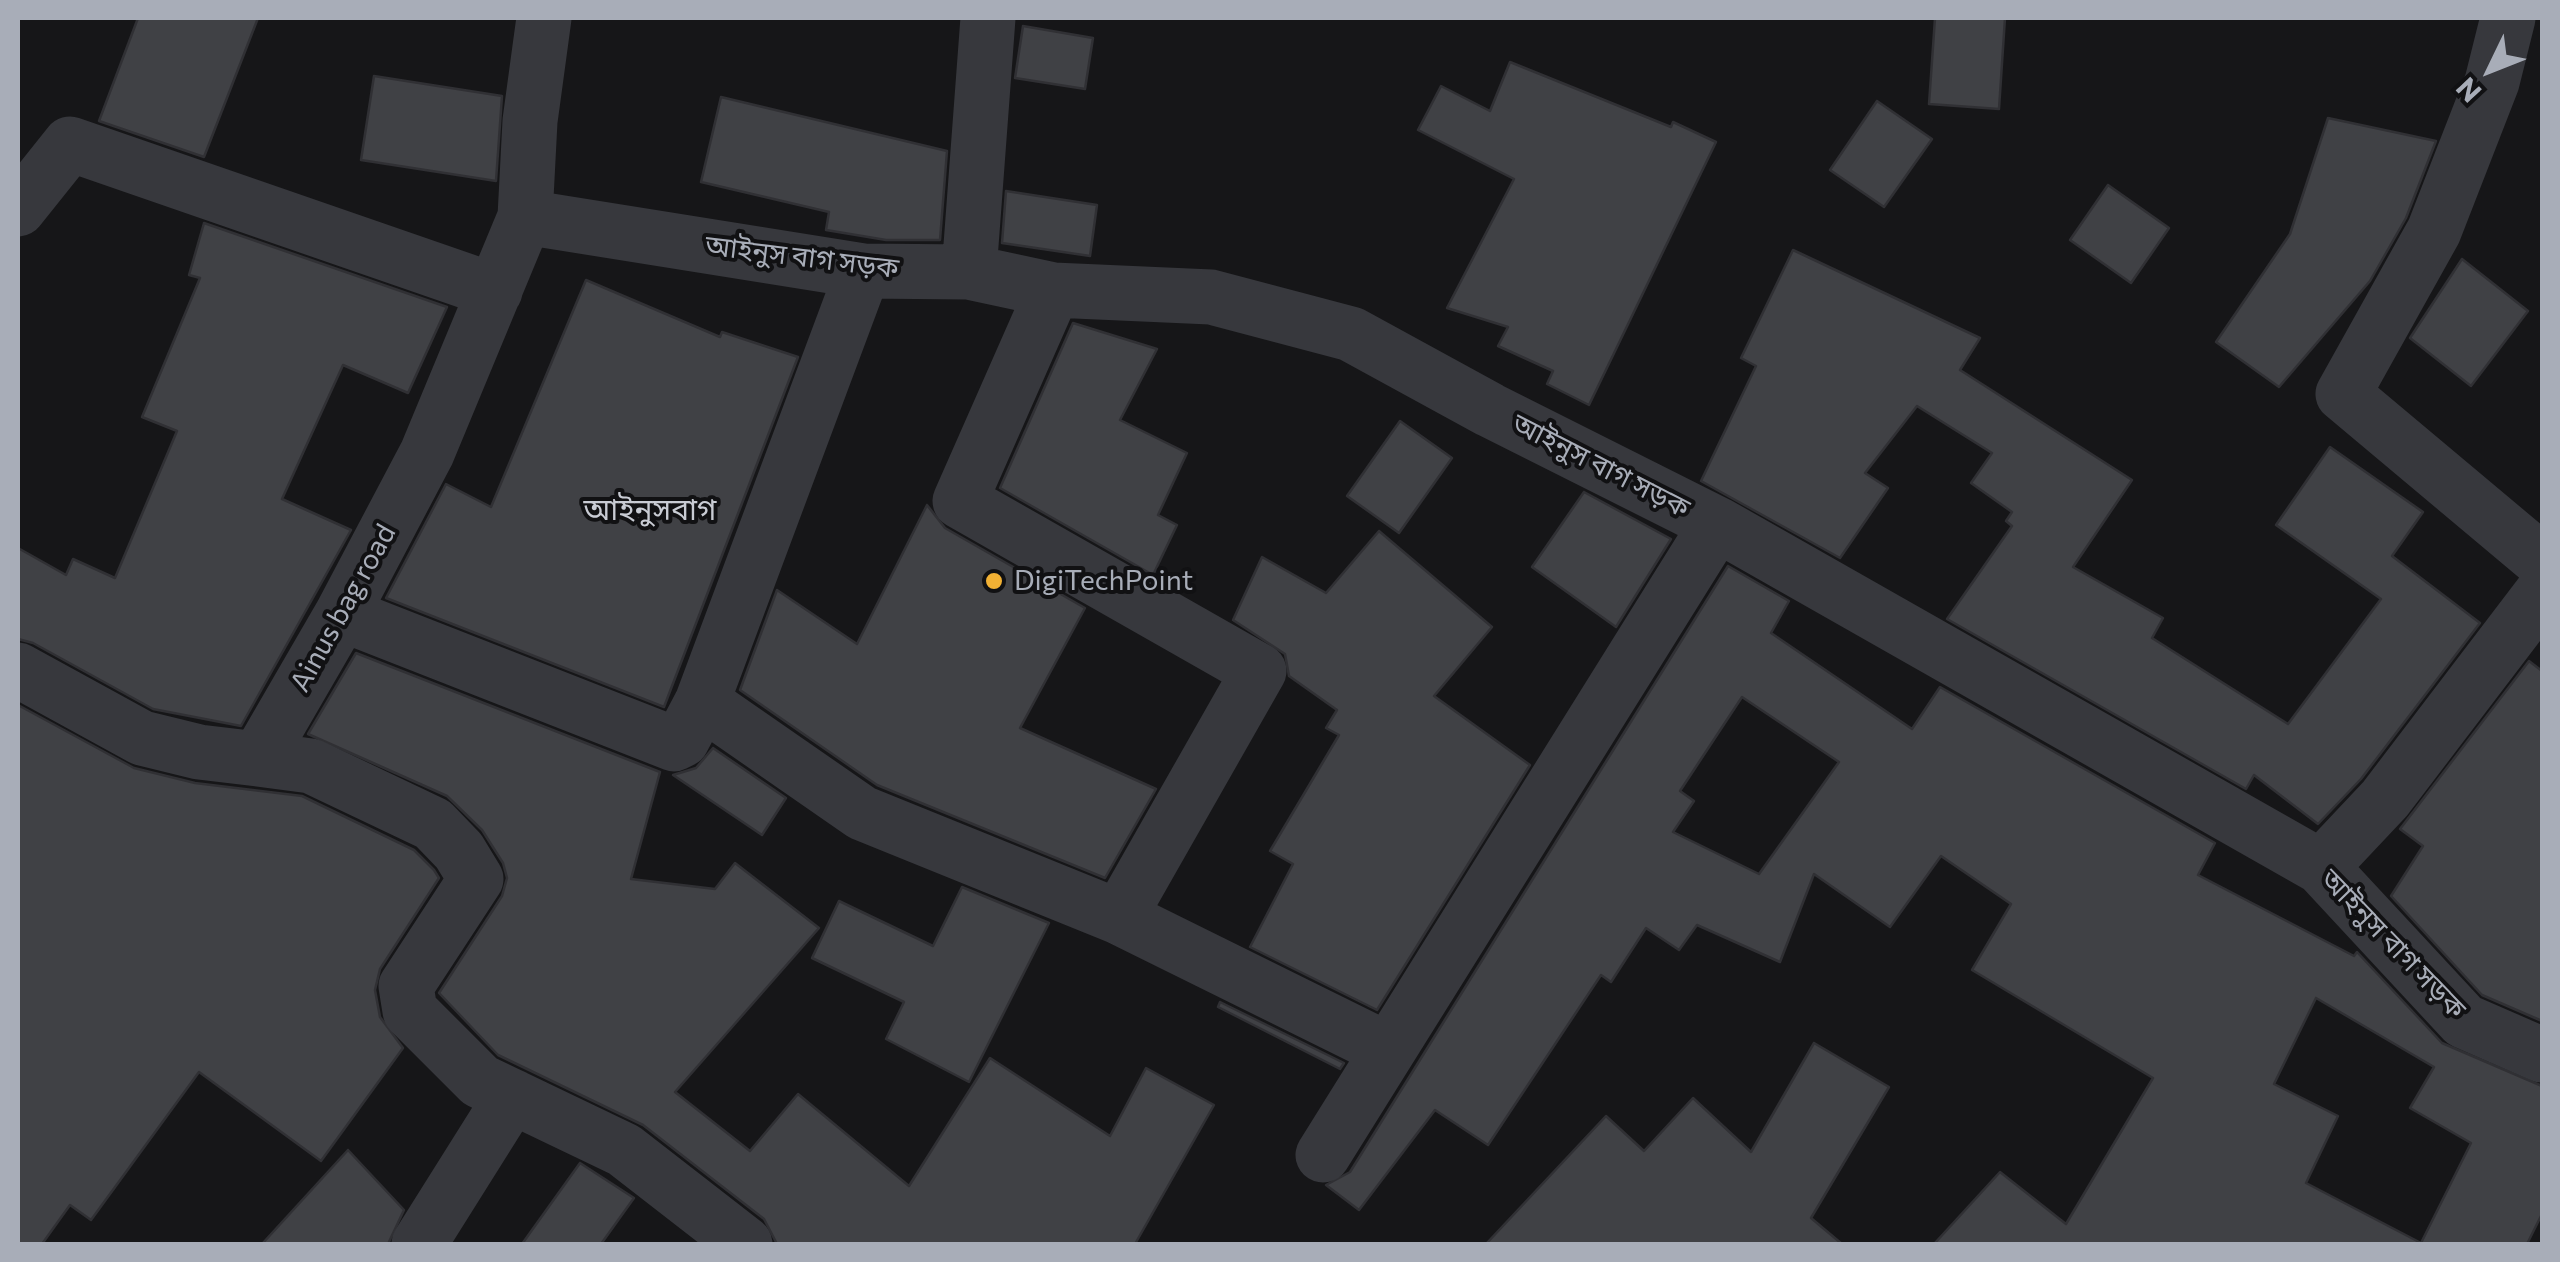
<!DOCTYPE html>
<html>
<head>
<meta charset="utf-8">
<style>
  body { margin:0 }
  #map { position:relative; width:2560px; height:1262px; overflow:hidden; background:#161618; font-family:Commissioner,sans-serif }
  canvas { display:block }
  .frame { position:absolute; inset:0; border:20px solid #a8adb8; pointer-events:none }
  .north { position:absolute; left:2440px; top:20px; width:100px; height:100px; -webkit-text-stroke:8px #111113; paint-order:stroke; rotate:227deg; font-size:28px; font-weight:700; line-height:40px; text-align:center; color:#a8adb8 }
  .north::after { content:''; display:block; margin:auto; width:35px; height:45px; background:#a8adb8; clip-path:polygon(50% 0,100% 100%,50% 72%,0 100%) }
</style>
</head>
<body>
<div id="map">
<canvas width="2560" height="1262"></canvas>
<div class="frame"></div>
<div class="north">N</div>
</div>
<script>
const c = document.querySelector('canvas').getContext('2d');
c.lineJoin = 'round';
function paint(path, color) { c.fillStyle = color; c.fill(path, 'evenodd'); }
const shape = rows => new Path2D(rows.map(r => 'M' + r).join(''));
function trace(path, color, width, dash) { c.strokeStyle = color; c.lineWidth = width; c.lineCap = dash ? 'butt' : 'round'; c.setLineDash(dash || []); c.stroke(path); }
function drawText(font, color, halo, rows, align = 'center') {
  c.font = font + ' Commissioner,"Noto Sans Bengali",sans-serif'; c.lineWidth = 8; c.setLineDash([]); c.textBaseline = 'middle'; c.strokeStyle = halo; c.fillStyle = color; for (const [text, x, y, turn = 0] of rows) {
    c.save(); c.translate(x, y); c.rotate((+turn || 0) * Math.PI / 180); c.textAlign = isNaN(turn) ? turn : align; if (halo) c.strokeText(text, 0, 0); c.fillText(text, 0, 0); c.restore();
  }
}
const building = shape([
  [138,18,258,18,204,157,99,121,138,18],
  [1935,18,2005,18,1999,109,1929,104,1935,18],
  [1023,26,1093,38,1085,89,1015,78,1023,26],
  [1510,62,1671,127,1673,122,1716,142,1589,405,1547,384,1553,371,1498,346,1508,327,1447,308,1514,179,1418,130,1441,86,1490,111,1510,62],
  [374,76,502,96,496,181,361,160,374,76],
  [721,97,947,151,940,240,886,240,826,230,829,212,701,182,721,97],
  [1877,101,1932,139,1884,207,1830,170,1877,101],
  [2328,118,2436,141,2406,218,2370,281,2279,387,2216,342,2290,234,2328,118],
  [2108,185,2169,228,2131,283,2070,240,2108,185],
  [1006,191,1097,205,1090,256,1002,243,1006,191],
  [204,223,447,307,408,393,343,365,282,499,351,530,241,726,153,709,33,643,18,639,18,548,66,575,73,559,115,578,177,431,142,417,200,278,189,275,204,223],
  [1793,250,1980,338,1960,370,2132,480,2073,567,2163,618,2152,638,2288,724,2381,599,2276,525,2330,447,2423,512,2392,556,2480,623,2361,779,2318,824,2254,775,2246,789,1947,619,2012,526,2006,521,2012,512,1971,483,1992,453,1917,406,1865,473,1888,488,1840,558,1701,481,1756,366,1741,358,1793,250],
  [2462,259,2528,311,2471,386,2410,338,2462,259],
  [586,280,720,337,722,332,798,357,664,707,386,598,446,484,491,507,586,280],
  [1073,323,1157,349,1120,420,1187,453,1158,515,1177,525,1153,575,1000,488,1073,323],
  [1400,421,1452,458,1399,533,1347,496,1400,421],
  [1584,492,1671,539,1616,627,1532,567,1584,492],
  [927,505,945,528,1085,608,1020,728,1156,789,1105,878,877,785,740,690,777,590,857,644,927,505],
  [1379,531,1492,627,1434,696,1530,765,1377,1010,1250,947,1293,864,1270,851,1339,735,1326,728,1337,710,1289,676,1285,654,1233,620,1262,557,1326,593,1379,531],
  [1728,566,1789,601,1771,633,1912,729,1940,687,2215,843,2198,875,2354,956,2357,952,2442,1043,2542,1086,2542,1214,2527,1244,1934,1244,2000,1172,2066,1224,2153,1078,1972,970,2011,904,1941,856,1890,927,1814,874,1780,962,1697,925,1679,950,1646,928,1611,982,1601,975,1488,1145,1435,1110,1359,1210,1326,1185,1350,1172,1728,566],
  [1742,697,1839,762,1759,874,1673,832,1694,801,1680,791,1742,697],
  [2316,998,2434,1067,2410,1108,2471,1143,2421,1243,2306,1183,2338,1116,2274,1084,2316,998],
  [356,653,660,772,631,879,715,889,735,863,819,928,675,1092,750,1151,798,1094,909,1186,990,1058,1110,1136,1146,1068,1214,1105,1135,1244,777,1244,764,1219,643,1125,498,1055,439,993,502,896,507,878,503,863,482,830,447,796,308,734,356,653],
  [2529,661,2542,671,2542,1021,2482,995,2391,896,2423,846,2400,829,2529,661],
  [18,705,134,768,195,783,302,796,414,850,434,870,439,878,380,969,375,990,380,1017,403,1048,321,1161,199,1072,91,1220,70,1205,42,1244,18,1244,18,705],
  [713,748,786,798,762,835,673,775,696,768,713,748],
  [962,887,1049,923,969,1082,886,1039,904,1002,812,958,839,901,933,946,962,887],
  [1220,1002,1344,1063,1340,1069,1218,1007,1220,1002],
  [1814,1043,1889,1087,1811,1218,1842,1244,1486,1244,1606,1116,1644,1151,1693,1098,1751,1152,1814,1043],
  [348,1150,404,1210,388,1244,262,1244,348,1150],
  [580,1163,634,1198,601,1244,522,1244,580,1163]
]);
paint(building, '#404145');
trace(building, '#303034', 2.5);
trace(shape([
  [2508,18,2492,82,2434,231,2343,394,2542,561],
  [18,209,70,144,495,291],
  [525,217,863,271,969,272,1053,290,1211,297,1351,334,1490,410,1717,524,2321,867,2464,1021,2542,1055],
  [863,271,702,702,862,813,1119,917,1386,1049],
  [969,272,988,18],
  [1053,290,960,501,1259,671,1119,917],
  [342,614,674,744,682,740,702,702],
  [18,670,142,738,199,752,258,759,342,614,427,453,525,217,530,121,544,18],
  [258,759,311,766,433,824,459,851,476,879,406,986,410,1011,480,1081,624,1150,745,1244],
  [2321,867,2385,799,2542,593],
  [1323,1155,1717,524],
  [419,1244,512,1096]
]), '#37383d', 55);
for (const [x, y, r, color] of [
  [994,581,10,"#f2b134"]
]) { const dot = new Path2D(); dot.arc(x, y, r, 0, 2 * Math.PI); c.fillStyle = color; c.fill(dot); trace(dot, '#111113', 4); }
drawText('28px', '#a8adb8', '#111113', [
  ["আইনুস বাগ সড়ক",802,257,7],
  ["আইনুস বাগ সড়ক",1601,466,27],
  ["Ainus bag road",343,608,-61],
  ["আইনুস বাগ সড়ক",2393,944,46]
]);
drawText('28px', '#a8adb8', '#111113', [
  ["DigiTechPoint",1014,581]
], 'left');
drawText('30px', '#c9ccd4', '#111113', [
  ["আইনুসবাগ",650,510]
]);
</script>
</body>
</html>
